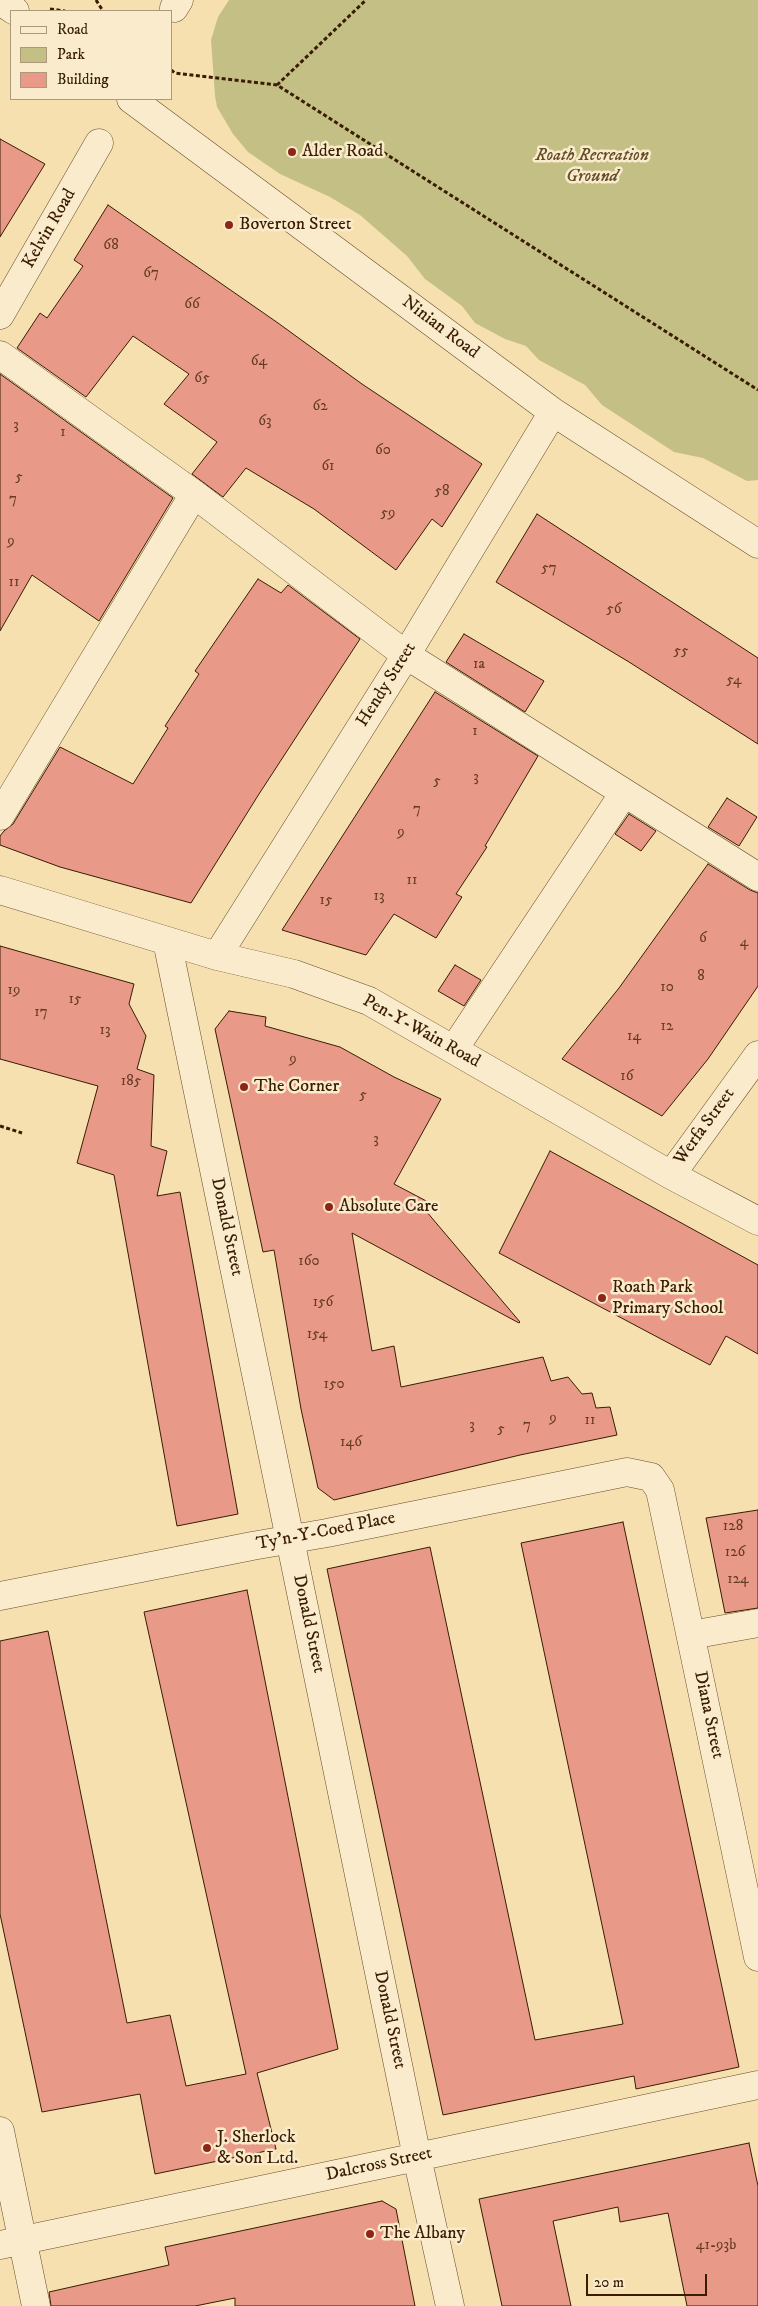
<!DOCTYPE html>
<html>
<head>
<meta charset="utf-8">
<style>
  body { margin:0 }
  #map { position:relative; width:758px; height:2306px; overflow:hidden; background:#f6e0af; font-family:"IM FELL DW Pica",serif }
  canvas { display:block }
  .legend { position:absolute; left:10px; top:10px; width:162px; height:90px; box-sizing:border-box; background:#f9ebcb; border:1px solid #ac987b; margin:0; padding:6px 9px; list-style:none; font-size:15px; color:#391c02 }
  .legend li { display:flex; align-items:center; gap:10px; height:25px }
  .legend b { width:25px; border:1px solid #ac987b }
  .scale { position:absolute; left:586px; top:2274px; width:121px; height:22px; box-sizing:border-box; border:2px solid #391c02; border-top:0; padding-left:6px; font-size:15px; line-height:18px; white-space:nowrap; color:#391c02; -webkit-text-stroke:4px #f9ebcb; paint-order:stroke }
</style>
</head>
<body>
<div id="map">
<canvas width="758" height="2306"></canvas>
<ul class="legend">
<li><b style="height:6px;background:#f9ebcb"></b>Road</li>
<li><b style="height:14px;background:#c4c085"></b>Park</li>
<li><b style="height:14px;background:#e89988"></b>Building</li>
</ul>
<div class="scale">20 m</div>
</div>
<script>
const c = document.querySelector('canvas').getContext('2d');
c.lineJoin = 'round';
function paint(path, color) { c.fillStyle = color; c.fill(path, 'evenodd'); }
const shape = rows => new Path2D(rows.map(r => 'M' + r).join(''));
function trace(path, color, width, dash) { c.strokeStyle = color; c.lineWidth = width; c.lineCap = dash ? 'butt' : 'round'; c.setLineDash(dash || []); c.stroke(path); }
function drawText(font, color, halo, rows, align = 'center') {
  c.font = font + ' "IM FELL DW Pica",serif'; c.lineWidth = 5; c.setLineDash([]); c.textBaseline = 'middle'; c.strokeStyle = halo; c.fillStyle = color; for (const [text, x, y, turn = 0] of rows) {
    c.save(); c.translate(x, y); c.rotate((+turn || 0) * Math.PI / 180); c.textAlign = isNaN(turn) ? turn : align; if (halo) c.strokeText(text, 0, 0); c.fillText(text, 0, 0); c.restore();
  }
}
paint(shape([
  [229,0,758,0,758,480,747,481,703,458,674,452,602,405,585,385,539,360,526,346,505,339,475,323,462,306,425,279,407,256,360,215,330,197,280,174,248,152,233,134,217,107,215,96,211,40,218,17]
]), '#c4c085');
const building = shape([
  [0,139,45,164,0,237,0,139],
  [108,205,278,323,362,384,482,464,442,527,432,519,396,570,314,509,246,468,223,497,192,474,217,442,164,404,189,374,133,336,86,397,17,348,40,313,47,318,83,266,74,260,108,205],
  [0,374,173,498,99,621,32,575,0,631,0,374],
  [537,514,758,658,758,744,629,662,496,582,537,514],
  [258,579,281,593,288,585,360,639,259,794,191,903,60,867,0,845,0,836,4,831,13,824,60,747,133,784,168,728,165,726,199,674,195,671,258,579],
  [464,634,544,681,525,712,446,662,464,634],
  [435,692,538,756,485,846,487,847,456,894,462,897,436,938,394,914,366,955,282,930,435,692],
  [727,798,757,817,739,846,708,827,727,798],
  [629,814,656,831,641,851,615,834,629,814],
  [708,864,750,890,758,893,758,986,708,1059,662,1116,562,1059,619,988,708,864],
  [0,946,134,984,129,1004,146,1036,137,1069,154,1075,151,1146,167,1151,157,1196,180,1192,238,1514,177,1526,114,1175,77,1163,98,1086,0,1059,0,946],
  [455,965,481,980,464,1006,438,991,455,965],
  [229,1011,266,1017,265,1026,340,1047,394,1077,441,1099,394,1184,432,1204,426,1211,520,1322,519,1323,352,1233,372,1351,394,1346,401,1387,543,1357,551,1381,568,1377,582,1394,592,1393,596,1408,610,1407,617,1435,520,1455,334,1500,318,1488,301,1409,274,1250,263,1252,215,1029,229,1011],
  [550,1151,758,1265,758,1354,726,1336,710,1365,499,1253,550,1151],
  [758,1510,758,1608,725,1613,706,1518,758,1510],
  [623,1522,739,2067,636,2089,634,2076,443,2115,327,1569,430,1547,535,2040,623,2024,521,1543,623,1522],
  [247,1590,338,2049,257,2073,276,2149,155,2174,140,2094,42,2112,0,1914,0,1641,48,1631,127,2023,170,2015,186,2086,246,2074,144,1612,247,1590],
  [749,2143,758,2186,758,2306,687,2306,668,2213,620,2222,618,2207,553,2221,571,2306,502,2306,479,2199,749,2143],
  [382,2201,396,2209,415,2306,235,2306,235,2298,195,2306,51,2306,49,2292,169,2265,165,2247,382,2201]
]);
paint(building, '#e89988');
trace(building, '#391c02', 1);
const minor = shape([
  [0,1,15,11],
  [174,8,179,0],
  [131,99,553,412,758,544],
  [0,315,99,143],
  [0,355,194,494,406,655,758,877],
  [0,816,194,494],
  [0,890,217,956,294,974,369,1001,671,1175,758,1221],
  [167,941,417,2157,450,2306],
  [217,956,406,655,553,412],
  [454,1049,624,793],
  [671,1175,758,1055],
  [0,1596,252,1546,327,1533,627,1472,651,1477,660,1490,758,1957],
  [691,1635,758,1623],
  [0,2131,36,2306],
  [0,2245,758,2085]
]);
trace(minor, '#684d2d', 29);
trace(shape([
  [96,0,103,11],
  [50,9,65,11],
  [171,70,175,73,277,85,758,390],
  [277,85,366,0],
  [0,1126,22,1133]
]), '#391c02', 3, [4, 2.5]);
trace(minor, '#f9ebcb', 28);
for (const [x, y, r, color] of [
  [292,152,5,"#8f2418"],
  [229,225,5,"#8f2418"],
  [244,1087,5,"#8f2418"],
  [329,1207,5,"#8f2418"],
  [602,1298,5,"#8f2418"],
  [207,2148,5,"#8f2418"],
  [370,2234,5,"#8f2418"]
]) { const dot = new Path2D(); dot.arc(x, y, r, 0, 2 * Math.PI); c.fillStyle = color; c.fill(dot); trace(dot, '#f9ebcb', 2); }
drawText('15px', '#653b24', null, [
  ["68",111,246],
  ["67",151,274],
  ["66",192,305],
  ["64",259,362],
  ["65",202,379],
  ["62",320,407],
  ["63",265,422],
  ["3",16,426],
  ["1",63,433],
  ["60",383,451],
  ["61",328,467],
  ["5",19,478],
  ["58",442,492],
  ["7",13,500],
  ["59",388,514],
  ["9",11,542],
  ["57",549,569],
  ["11",14,583],
  ["56",614,610],
  ["55",681,652],
  ["1a",479,665],
  ["54",734,681],
  ["1",475,732],
  ["3",476,778],
  ["5",437,782],
  ["7",417,810],
  ["9",401,833],
  ["11",412,881],
  ["13",379,897],
  ["15",326,901],
  ["6",703,939],
  ["4",744,943],
  ["8",701,977],
  ["10",667,988],
  ["19",14,991],
  ["15",75,1000],
  ["17",41,1013],
  ["12",667,1027],
  ["13",105,1031],
  ["14",634,1037],
  ["9",293,1060],
  ["16",627,1077],
  ["185",131,1082],
  ["5",363,1096],
  ["3",376,1140],
  ["160",309,1262],
  ["156",323,1303],
  ["154",317,1335],
  ["150",334,1385],
  ["9",553,1419],
  ["11",590,1421],
  ["3",472,1426],
  ["7",527,1426],
  ["5",501,1430],
  ["146",351,1443],
  ["128",733,1527],
  ["126",735,1553],
  ["124",738,1580],
  ["41-93b",716,2246]
]);
drawText('18px', '#391c02', '#f9ebcb', [
  ["Alder Road",302,152],
  ["Boverton Street",239,225],
  ["The Corner",254,1087],
  ["Absolute Care",339,1207],
  ["Roath Park",612,1288],
  ["Primary School",612,1309],
  ["J. Sherlock",217,2138],
  ["& Son Ltd.",217,2159],
  ["The Albany",380,2234]
], 'left');
drawText('italic 18px', '#634d29', '#f9ebcb', [
  ["Roath Recreation",592,156],
  ["Ground",592,177]
]);
drawText('18px', '#391c02', '#f9ebcb', [
  ["Kelvin Road",50,229,-60],
  ["Ninian Road",440,328,37],
  ["Hendy Street",387,685,-58],
  ["Pen-Y-Wain Road",421,1032,29],
  ["Werfa Street",705,1127,-54],
  ["Donald Street",226,1227,78],
  ["Ty'n-Y-Coed Place",326,1532,-11],
  ["Donald Street",308,1624,78],
  ["Diana Street",708,1715,78],
  ["Donald Street",389,2020,78],
  ["Dalcross Street",379,2165,-12]
]);
</script>
</body>
</html>
